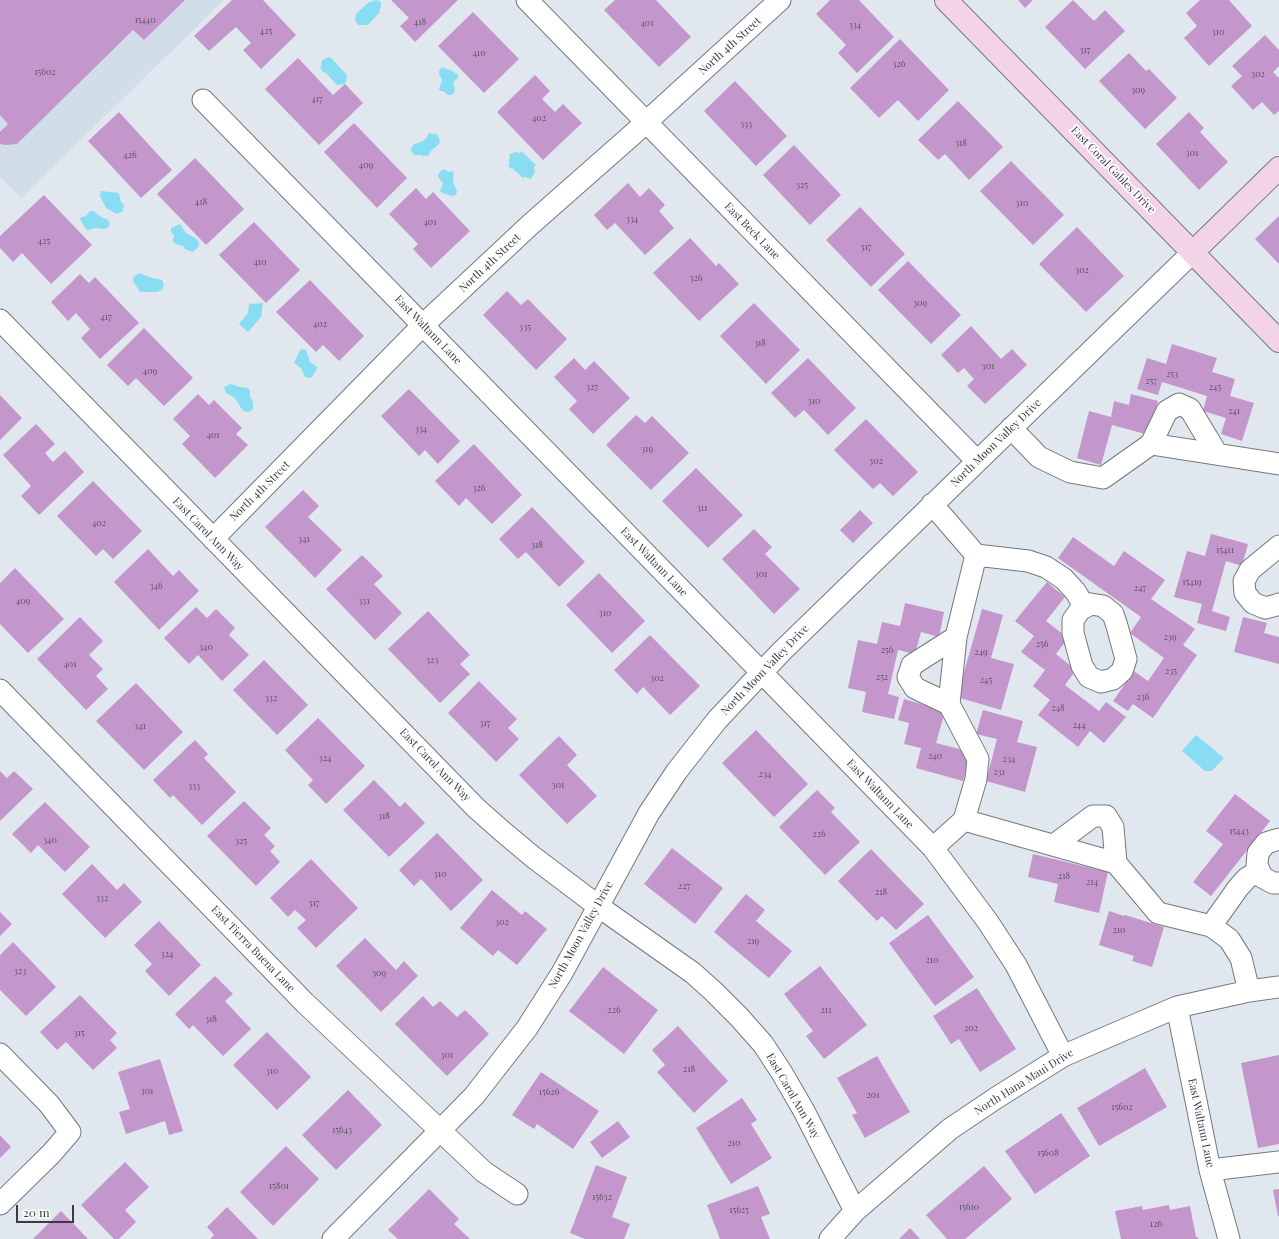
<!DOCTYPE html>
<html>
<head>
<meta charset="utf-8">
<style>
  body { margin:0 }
  #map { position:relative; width:1279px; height:1239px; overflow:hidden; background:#e1e7ee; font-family:"Playfair Display",serif }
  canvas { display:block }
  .scale { position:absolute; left:16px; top:1205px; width:58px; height:18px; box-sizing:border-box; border:2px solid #3a3c3f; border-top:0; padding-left:5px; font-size:12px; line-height:14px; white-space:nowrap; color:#3a3c3f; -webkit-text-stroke:3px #fff; paint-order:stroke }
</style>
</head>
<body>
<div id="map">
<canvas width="1279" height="1239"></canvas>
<div class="scale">20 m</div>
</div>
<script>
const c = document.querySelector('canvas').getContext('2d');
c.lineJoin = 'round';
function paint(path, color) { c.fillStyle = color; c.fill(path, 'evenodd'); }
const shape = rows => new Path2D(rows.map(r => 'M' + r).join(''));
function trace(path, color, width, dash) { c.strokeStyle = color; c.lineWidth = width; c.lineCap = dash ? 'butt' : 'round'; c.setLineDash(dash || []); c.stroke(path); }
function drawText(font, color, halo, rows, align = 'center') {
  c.font = font + ' "Playfair Display",serif'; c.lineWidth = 3.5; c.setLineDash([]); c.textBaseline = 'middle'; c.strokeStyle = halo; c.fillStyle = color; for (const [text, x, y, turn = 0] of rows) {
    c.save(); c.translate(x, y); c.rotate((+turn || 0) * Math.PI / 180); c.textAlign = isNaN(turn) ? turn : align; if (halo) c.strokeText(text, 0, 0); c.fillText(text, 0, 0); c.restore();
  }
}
paint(shape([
  [0,0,224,0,21,198,0,177]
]), '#d2ddea');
paint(shape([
  [376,0,379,1,381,3,381,7,379,10,380,12,368,25,358,25,355,20,356,14,369,2,371,2],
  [330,57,347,75,346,82,344,84,337,85,325,72,324,73,322,71,322,70,320,67,322,65,321,62,324,59],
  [442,67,452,71,458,75,458,78,455,80,453,85,455,88,454,92,452,95,448,95,443,91,440,91,439,89,442,80,439,74,439,71],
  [429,133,438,135,440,142,438,145,431,151,428,156,423,156,420,155,414,155,411,150,412,147,414,144,418,143,425,140],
  [521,151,536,165,534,167,535,172,531,179,524,177,523,178,512,168,511,169,508,166,510,163,509,161,510,154,516,152,519,153],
  [443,169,449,172,452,171,454,173,453,182,457,191,456,195,453,196,442,193,440,191,443,183,438,177,438,174],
  [101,191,119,193,121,202,124,205,123,211,117,214,106,208,100,196],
  [90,211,93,211,103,218,107,219,110,223,108,228,103,229,95,228,88,230,86,229,80,219,81,217,86,216],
  [180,224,186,233,198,240,199,243,198,247,193,252,185,249,183,246,175,244,173,241,174,235,171,232,171,228],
  [140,273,149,277,162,280,164,285,162,290,157,292,140,292,133,281,134,276],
  [263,303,261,317,248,332,239,324,248,313,249,304],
  [302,349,306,350,310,362,317,367,316,371,311,378,305,377,301,368,294,363,300,350],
  [231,384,240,387,248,388,250,390,250,397,253,402,253,409,251,411,247,412,244,411,241,408,235,398,226,393,224,387],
  [1196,735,1224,758,1212,771,1205,771,1182,751]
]), '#88ddf3');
paint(shape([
  [0,0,185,0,144,40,133,30,17,144,5,145,0,144,0,132,8,124,0,115],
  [232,0,263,0,296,35,261,69,243,50,251,43,236,27,209,51,194,36],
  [391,0,458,0,415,42,400,26,409,18],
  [615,0,656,0,691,37,659,67,604,10],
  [830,0,859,0,894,37,857,73,838,53,846,45,816,14],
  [1018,0,1033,0,1025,8],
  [1073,0,1094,21,1105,10,1125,31,1085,69,1045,27],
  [1200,0,1229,0,1252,26,1209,66,1184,38,1197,26,1186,13],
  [473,12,519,59,484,93,438,46],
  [1265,35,1279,50,1279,66,1273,72,1279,78,1279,111,1274,115,1262,102,1253,110,1231,86,1242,76,1232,66],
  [900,39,949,90,918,121,898,100,879,118,850,88],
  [1129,53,1146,71,1149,69,1177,98,1145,129,1099,81],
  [298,58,333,95,345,84,363,103,319,145,265,89],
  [535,75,550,91,542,99,555,112,563,104,582,123,543,160,497,112],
  [735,81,787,136,756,166,704,111],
  [958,101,1003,147,969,180,945,154,938,160,918,140],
  [119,112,172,170,141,198,88,141],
  [1189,112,1204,128,1200,132,1228,162,1199,190,1156,144],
  [354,123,407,178,377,208,324,152],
  [794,145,841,195,810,225,763,175],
  [195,158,244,209,206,245,157,194],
  [1011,161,1064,215,1033,245,980,191],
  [628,183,640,197,649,188,665,205,659,211,674,228,645,255,615,223,607,230,594,215],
  [416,188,426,199,433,192,470,231,431,268,413,249,418,244,389,214],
  [44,195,92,245,51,284,22,253,13,262,0,248,0,236],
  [860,207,905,254,871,287,826,240],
  [1279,216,1279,264,1255,239],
  [254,222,300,270,266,303,219,255],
  [1077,227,1124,276,1086,312,1039,264],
  [690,238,716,266,719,263,739,284,699,321,653,273],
  [908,261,961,315,931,344,878,290],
  [80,274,89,283,95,277,139,323,100,359,81,338,90,329,76,313,68,321,51,302],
  [310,280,364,336,339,361,323,345,316,352,276,312],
  [507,291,521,305,528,299,567,339,536,370,483,315],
  [754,303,800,350,766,384,720,336],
  [971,326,1001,359,1012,349,1027,365,985,404,967,386,974,379,964,368,958,373,941,355],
  [144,328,193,378,164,406,136,378,128,386,107,365],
  [1172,344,1217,358,1212,372,1235,379,1230,396,1254,403,1242,441,1221,434,1226,418,1203,411,1207,396,1162,382,1158,395,1137,389,1147,358,1166,364],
  [574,358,585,370,594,361,630,398,593,434,569,409,577,401,554,377],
  [808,358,856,408,828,435,804,410,795,418,771,393],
  [409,389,460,441,438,464,425,450,419,456,381,416],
  [198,394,209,405,214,400,242,428,236,434,248,445,215,478,182,444,190,436,173,419],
  [1131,394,1158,401,1149,435,1112,425,1101,465,1077,458,1089,411,1111,417,1114,401,1129,405],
  [0,395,22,418,0,440],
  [636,415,645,423,652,416,689,453,651,490,606,445],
  [866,419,918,472,893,496,880,483,873,489,834,450],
  [36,424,55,444,45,453,53,462,65,451,84,472,39,515,21,496,31,486,3,455],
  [474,444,522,495,492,524,466,498,459,506,435,481],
  [696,468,743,515,708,548,662,501],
  [93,481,142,531,113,559,103,549,96,556,57,516],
  [303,490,319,506,308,517,342,550,315,578,265,527],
  [532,507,585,562,559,587,526,552,518,559,499,539],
  [860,510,873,523,853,543,840,530],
  [754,529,772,547,765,554,800,589,774,614,722,559],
  [1211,534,1248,544,1242,566,1226,561,1212,611,1230,617,1226,631,1197,623,1202,604,1174,597,1187,551,1205,556],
  [1073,537,1114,566,1124,551,1165,580,1151,599,1195,629,1183,645,1197,655,1153,718,1133,704,1128,711,1113,701,1134,671,1148,681,1164,658,1130,633,1141,617,1058,558],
  [148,549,173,576,179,570,199,591,159,630,114,582],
  [362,555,383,576,374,584,402,613,375,640,326,589],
  [15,568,64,619,28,653,0,624,0,583],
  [599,573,645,621,612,653,566,605],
  [1047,582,1065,597,1046,621,1068,638,1056,654,1076,670,1065,685,1099,711,1106,702,1126,717,1104,743,1090,731,1078,747,1038,715,1050,700,1033,686,1045,670,1021,652,1034,636,1015,621],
  [905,603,944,612,939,637,921,632,915,654,898,650,888,694,899,697,894,719,862,712,866,692,848,688,858,640,877,644,882,622,900,626],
  [196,607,207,618,216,609,235,628,229,635,249,655,222,681,198,655,189,664,164,638],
  [982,609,1003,615,991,658,1014,664,1001,710,957,697],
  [428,611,470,655,460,664,470,674,440,703,388,649],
  [80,617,103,641,89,655,103,669,96,676,108,689,86,710,37,659],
  [1243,617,1267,623,1264,633,1279,637,1279,664,1234,652],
  [650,635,700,686,670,715,643,687,637,694,614,670],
  [264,660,308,705,277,735,233,690],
  [479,681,517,719,508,728,519,739,496,762,448,713],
  [136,683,183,732,144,770,96,721],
  [904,699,945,711,936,743,971,752,963,781,916,768,921,748,904,744,909,723,898,720],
  [983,710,1023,721,1017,742,1037,747,1025,792,986,781,997,739,976,734],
  [318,718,365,766,326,804,308,785,313,780,285,750],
  [756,730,808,784,774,817,722,763],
  [559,736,577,755,567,765,597,796,567,824,519,775],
  [195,740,208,754,204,758,236,792,202,825,173,795,170,798,153,780],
  [0,771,7,778,14,771,33,789,0,821],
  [374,780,400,807,405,802,425,823,389,857,343,810],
  [817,790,835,808,831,812,860,842,825,875,779,827],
  [1235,794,1270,821,1211,896,1193,882,1223,844,1206,831],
  [244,801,271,828,264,835,275,846,270,851,280,862,256,886,207,836],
  [45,802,90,847,65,872,38,845,31,853,12,834],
  [437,833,483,880,451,911,421,879,414,886,399,870],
  [672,848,723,888,695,924,644,884],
  [871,849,924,904,896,930,882,916,877,921,838,881],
  [1033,854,1108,872,1099,913,1054,902,1058,884,1028,877],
  [311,859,358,908,316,948,297,928,306,920,295,910,288,917,270,898],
  [92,864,117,890,124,883,142,902,105,938,62,894],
  [492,890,522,915,525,911,547,929,517,965,498,950,493,956,460,928],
  [746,894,765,910,756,921,792,951,769,978,714,932],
  [1109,911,1124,916,1125,915,1164,927,1152,967,1132,961,1134,956,1099,945],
  [0,912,12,924,0,936],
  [928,915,974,977,935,1006,889,943],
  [159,921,201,965,169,996,145,971,152,964,134,945],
  [365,938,396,970,404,961,418,976,381,1012,336,966],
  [13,942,56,987,26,1016,0,990,0,955],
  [820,966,867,1025,824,1059,806,1036,813,1031,784,994],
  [603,967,658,1010,624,1054,569,1011],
  [215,976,233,994,225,1001,251,1029,223,1056,193,1025,189,1029,175,1014],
  [977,988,1016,1049,980,1072,959,1039,951,1044,933,1016],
  [80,995,117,1033,110,1040,117,1048,93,1070,66,1042,57,1050,40,1032],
  [423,996,433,1007,440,1001,457,1017,465,1010,489,1034,447,1076,395,1024],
  [678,1026,728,1081,694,1113,657,1072,665,1065,652,1050],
  [267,1032,311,1077,277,1110,233,1065],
  [1279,1055,1279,1144,1258,1148,1241,1063],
  [877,1056,910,1112,865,1138,852,1115,857,1113,837,1078],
  [160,1059,183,1131,169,1135,165,1121,126,1134,119,1112,130,1109,118,1072],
  [1145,1068,1167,1107,1099,1146,1077,1108],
  [541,1072,599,1111,573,1149,537,1124,534,1129,512,1115],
  [348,1090,382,1125,336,1170,302,1135],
  [742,1098,757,1120,751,1124,772,1158,731,1184,696,1128],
  [1061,1113,1090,1156,1035,1194,1005,1151],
  [618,1121,630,1137,602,1158,590,1142],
  [0,1135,11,1147,0,1158],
  [286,1146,319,1179,273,1226,240,1192],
  [125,1162,149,1187,125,1210,136,1222,119,1239,114,1239,81,1205],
  [596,1165,627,1177,612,1217,630,1224,624,1239,585,1239,570,1233],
  [984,1166,1012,1199,965,1239,947,1239,926,1215],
  [758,1186,770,1214,761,1217,770,1239,720,1239,707,1205],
  [429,1189,459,1219,454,1224,470,1239,398,1239,388,1230],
  [1279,1189,1279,1216,1278,1216,1273,1190],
  [1169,1205,1170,1210,1190,1206,1196,1237,1198,1237,1198,1239,1121,1239,1115,1211,1142,1206,1143,1210],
  [227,1207,258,1239,210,1239,214,1235,207,1227],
  [61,1211,88,1239,33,1239],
  [910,1228,920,1239,899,1239]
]), '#c397cc');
const street = shape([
  [527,0,977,461],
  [203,100,933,848,988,922,1016,965,1063,1056],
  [0,320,476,808,502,831,533,857,598,906,693,973,713,991,739,1017,763,1044,782,1073,804,1111,855,1211],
  [1011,428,1039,457,1070,472,1103,478,1151,444,1279,464],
  [1151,444,1167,411,1179,404,1190,409,1217,454],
  [932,504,976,555,1028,561,1046,567,1064,579,1075,591,1085,607],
  [213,539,423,325,531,224,632,135,780,0],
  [1279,546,1250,570,1244,581,1245,593,1253,603,1265,608,1277,605,1279,604],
  [1091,604,1103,606,1113,614,1117,626,1126,659,1122,671,1113,679,1101,682,1089,677,1082,666,1073,633,1073,620,1080,610,1091,604],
  [0,690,305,1003,484,1172,517,1194],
  [949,704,915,688,908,677,912,665,956,637],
  [964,820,1116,863,1158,913,1211,926,1229,939,1241,958,1249,991],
  [1279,839,1266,843,1258,853,1257,865,1262,877,1273,883,1279,883],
  [1054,845,1093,816,1106,816,1113,827,1116,863],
  [933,848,964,820,976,779,978,759,949,704,956,637,976,555],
  [1211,926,1238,888,1247,878,1259,871],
  [1177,1007,1210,1170,1229,1239],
  [0,1054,49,1104,70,1132,51,1154,0,1204],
  [1210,1170,1279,1162],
  [333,1239,474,1096,527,1028,562,973,649,813,677,771,717,720,781,652,1193,252],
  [830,1239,855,1211,950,1129,996,1098,1063,1056,1086,1046,1177,1007,1249,991,1279,987]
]);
const secondary = shape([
  [946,0,1279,341],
  [1193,252,1279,168]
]);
trace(street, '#74797f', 23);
trace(secondary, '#74797f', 24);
trace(street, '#fff', 21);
trace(secondary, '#f3d4e6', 22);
drawText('9px', '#5c5362', null, [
  ["15440",145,20],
  ["418",420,22],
  ["401",647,23],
  ["334",855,25],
  ["425",266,31],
  ["310",1218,32],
  ["317",1085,50],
  ["410",479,53],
  ["326",899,64],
  ["15602",45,72],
  ["302",1258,74],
  ["309",1138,90],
  ["417",317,99],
  ["402",539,118],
  ["333",746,124],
  ["318",961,143],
  ["301",1192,153],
  ["426",130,155],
  ["409",366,165],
  ["325",802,185],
  ["418",201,202],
  ["310",1022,203],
  ["334",632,219],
  ["401",430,222],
  ["425",44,241],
  ["317",866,247],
  ["410",260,262],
  ["302",1082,270],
  ["326",696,278],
  ["309",920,303],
  ["417",106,317],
  ["402",320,324],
  ["335",525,327],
  ["318",760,343],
  ["301",988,366],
  ["409",150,371],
  ["253",1172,374],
  ["257",1151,381],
  ["327",592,387],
  ["245",1215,387],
  ["310",814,401],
  ["241",1234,411],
  ["334",421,429],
  ["401",213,435],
  ["319",647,449],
  ["302",876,461],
  ["326",479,488],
  ["311",702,508],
  ["402",99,523],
  ["341",304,539],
  ["318",537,545],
  ["15411",1225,550],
  ["301",761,574],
  ["15419",1192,582],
  ["346",156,586],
  ["247",1140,588],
  ["409",23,601],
  ["331",364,601],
  ["310",605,613],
  ["239",1170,637],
  ["256",1042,644],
  ["340",206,647],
  ["256",887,650],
  ["249",981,652],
  ["323",432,660],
  ["401",70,664],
  ["235",1171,671],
  ["252",882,677],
  ["302",657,678],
  ["245",986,680],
  ["236",1143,697],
  ["332",271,698],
  ["248",1058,708],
  ["317",485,723],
  ["244",1079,725],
  ["341",140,726],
  ["240",935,756],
  ["324",325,758],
  ["234",1009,759],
  ["231",999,772],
  ["234",765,774],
  ["301",558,785],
  ["333",194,786],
  ["318",384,816],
  ["15443",1239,831],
  ["226",819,834],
  ["340",50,840],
  ["325",241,841],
  ["310",440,874],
  ["218",1064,876],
  ["214",1092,882],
  ["227",684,886],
  ["218",881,892],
  ["332",102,898],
  ["317",314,903],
  ["302",502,922],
  ["210",1119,930],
  ["219",753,941],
  ["324",167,954],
  ["210",932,960],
  ["323",20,971],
  ["309",379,973],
  ["226",614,1010],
  ["211",826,1010],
  ["318",211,1019],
  ["202",971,1028],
  ["315",79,1033],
  ["301",447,1055],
  ["218",689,1069],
  ["310",272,1071],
  ["301",147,1091],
  ["15626",549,1092],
  ["201",873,1095],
  ["15602",1122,1107],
  ["15643",342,1130],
  ["210",734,1143],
  ["15608",1048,1153],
  ["15801",279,1186],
  ["15632",602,1197],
  ["15610",969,1207],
  ["15625",739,1210],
  ["126",1156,1224]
]);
drawText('11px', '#3a3c3f', '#fff', [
  ["North 4th Street",730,46,-42],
  ["East Coral Gables Drive",1113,170,46],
  ["East Beck Lane",752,231,46],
  ["North 4th Street",490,263,-43],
  ["East Waltann Lane",428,330,46],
  ["North Moon Valley Drive",996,443,-44],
  ["North 4th Street",260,491,-45],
  ["East Carol Ann Way",208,534,46],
  ["East Waltann Lane",654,562,46],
  ["North Moon Valley Drive",765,670,-46],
  ["East Carol Ann Way",435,765,46],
  ["East Waltann Lane",880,794,46],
  ["North Moon Valley Drive",581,935,-61],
  ["East Tierra Buena Lane",253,949,46],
  ["North Hana Maui Drive",1024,1082,-32],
  ["East Carol Ann Way",793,1096,60],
  ["East Waltann Lane",1201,1123,78]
]);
</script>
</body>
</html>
